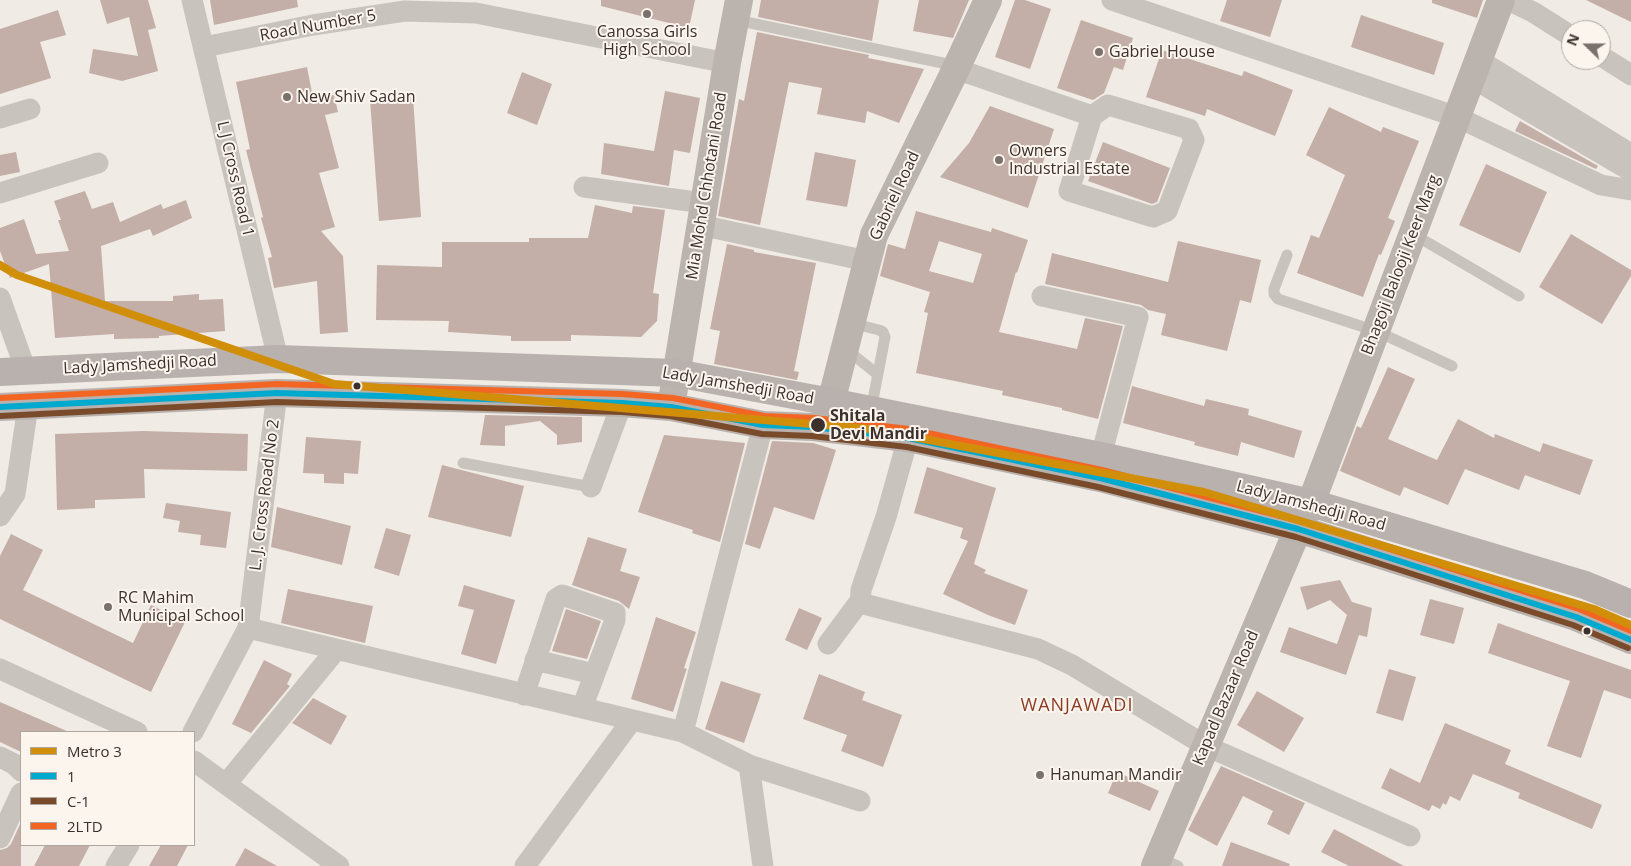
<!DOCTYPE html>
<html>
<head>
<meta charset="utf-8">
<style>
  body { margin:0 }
  #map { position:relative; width:1631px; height:866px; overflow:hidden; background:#f0ebe5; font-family:"Open Sans",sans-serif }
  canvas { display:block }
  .legend { position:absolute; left:20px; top:731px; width:175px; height:115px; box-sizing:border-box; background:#fbf5ee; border:1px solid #aea6a0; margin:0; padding:6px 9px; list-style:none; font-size:15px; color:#3b302b }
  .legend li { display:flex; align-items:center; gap:10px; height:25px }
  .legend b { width:25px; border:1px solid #aea6a0 }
  .north { position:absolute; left:1561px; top:20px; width:50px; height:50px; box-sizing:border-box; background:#fbf5ee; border:1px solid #aea6a0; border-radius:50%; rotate:292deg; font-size:14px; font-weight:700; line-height:20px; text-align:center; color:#3b302b }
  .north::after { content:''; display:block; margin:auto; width:18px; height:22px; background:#7a716c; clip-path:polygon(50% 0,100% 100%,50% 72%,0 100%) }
</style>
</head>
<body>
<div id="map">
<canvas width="1631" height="866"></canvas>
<ul class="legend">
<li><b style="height:6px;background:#d18e09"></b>Metro 3</li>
<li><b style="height:6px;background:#00a9ce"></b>1</li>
<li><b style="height:6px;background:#7a4b2a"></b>C-1</li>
<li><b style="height:6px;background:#f26522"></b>2LTD</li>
</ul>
<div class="north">N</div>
</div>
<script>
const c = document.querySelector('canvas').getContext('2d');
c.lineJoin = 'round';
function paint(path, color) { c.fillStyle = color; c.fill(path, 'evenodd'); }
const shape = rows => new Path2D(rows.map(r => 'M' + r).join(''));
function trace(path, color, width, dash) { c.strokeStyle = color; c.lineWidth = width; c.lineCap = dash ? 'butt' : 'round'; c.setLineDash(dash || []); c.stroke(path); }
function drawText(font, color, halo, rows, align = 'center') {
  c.font = font + ' "Open Sans",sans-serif'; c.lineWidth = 4; c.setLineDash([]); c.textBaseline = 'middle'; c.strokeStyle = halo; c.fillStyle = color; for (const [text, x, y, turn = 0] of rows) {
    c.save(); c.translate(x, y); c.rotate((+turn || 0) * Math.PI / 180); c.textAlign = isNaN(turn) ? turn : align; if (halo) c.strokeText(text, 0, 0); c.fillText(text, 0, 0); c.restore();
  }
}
paint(shape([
  [100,0,148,0,156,28,148,30,158,71,122,81,89,73,93,49,138,56,129,17,107,24],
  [210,0,297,0,298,7,214,25],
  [601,0,695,0,689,28,601,6],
  [761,0,879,0,872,41,758,17],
  [919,0,969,0,953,38,913,31],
  [1015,0,1025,0,1051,9,1030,69,995,57],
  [1227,0,1282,0,1270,37,1220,21],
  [1432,0,1483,0,1477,18,1432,3],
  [1586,0,1631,0,1631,22],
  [58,10,66,35,40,42,51,78,0,94,0,29],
  [1361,15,1444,43,1434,75,1351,47],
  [1081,20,1133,38,1123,70,1114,67,1104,93,1093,100,1057,88],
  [757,32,869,55,868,58,924,69,899,123,867,111,865,123,817,114,822,88,789,82,760,225,718,216,739,99,744,101],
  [1162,50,1242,76,1244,71,1293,90,1275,136,1207,109,1205,116,1146,97],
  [307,67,313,98,334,95,338,112,325,115,339,168,319,173,335,227,321,231,343,256,348,332,320,334,317,281,274,288,268,258,272,257,261,218,263,217,246,150,250,149,236,82],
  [522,72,552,84,537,125,507,113],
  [665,91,700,98,690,153,674,150,669,186,601,174,604,143,654,151],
  [413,97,421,217,379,221,370,100],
  [990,106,1054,129,1028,208,940,177,969,143],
  [1329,107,1381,132,1383,127,1419,141,1388,218,1395,221,1381,255,1379,254,1363,297,1297,273,1311,235,1319,238,1345,175,1306,155],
  [1520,121,1598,166,1596,169,1515,131],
  [1103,142,1170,168,1157,202,1152,204,1088,181],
  [16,152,20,172,0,176,0,155],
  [815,152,856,160,847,207,806,200],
  [1486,164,1547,192,1520,253,1459,225],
  [85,191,92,209,113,202,120,222,161,204,163,209,186,200,192,218,153,236,150,229,101,246,105,301,173,301,173,296,199,294,199,300,223,299,225,331,159,336,159,338,114,339,114,334,55,338,49,264,10,278,0,251,0,228,24,219,36,254,69,251,58,220,61,220,54,201],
  [595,205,632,213,633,206,665,210,653,293,659,294,657,321,641,337,571,335,571,341,511,341,511,336,448,332,449,321,376,320,377,265,442,267,442,242,529,242,529,238,588,238],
  [916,211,991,232,992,228,1028,240,1017,273,1016,272,999,332,1077,349,1085,318,1123,326,1098,419,1062,410,1062,408,1002,395,1003,391,916,373,928,313,924,312,930,292,880,276,888,244,905,249],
  [939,241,982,254,973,283,929,271],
  [1571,234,1631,270,1631,276,1602,324,1539,287],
  [1178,241,1261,260,1251,303,1240,300,1227,351,1161,335,1166,314,1148,310,1141,305,1045,284,1052,253,1168,282],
  [727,244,754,250,754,252,816,263,794,371,799,372,797,380,714,364,720,331,710,329],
  [1388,367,1415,379,1388,439,1437,460,1458,419,1494,438,1495,434,1540,452,1543,443,1593,460,1580,495,1525,475,1519,490,1465,469,1448,505,1404,487,1400,496,1340,471,1357,426,1361,428],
  [1132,386,1204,406,1206,399,1249,409,1248,415,1302,431,1294,458,1241,442,1238,456,1194,445,1195,442,1123,423],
  [485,415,582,417,582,442,557,445,557,435,540,421,505,426,505,446,480,445],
  [143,431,248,434,247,471,144,469,145,498,95,500,95,508,57,510,55,434],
  [664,435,745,443,720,542,692,533,693,530,638,512],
  [306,437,361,441,358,474,344,473,344,484,324,483,324,474,303,473],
  [772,441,813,443,836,450,814,520,774,507,760,549,745,544],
  [442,465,524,486,511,537,428,517],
  [927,467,996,488,974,564,986,570,984,573,1028,590,1015,625,988,615,943,594,968,541,960,538,963,528,914,513],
  [166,503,231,512,226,548,200,545,201,535,178,532,180,521,163,518],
  [277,507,351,526,342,565,271,547],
  [386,528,411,535,399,576,374,568],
  [11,534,43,550,23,590,133,643,151,605,185,622,151,692,0,619,0,556],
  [588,537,627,549,620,571,640,577,629,609,619,601,572,585],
  [1340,580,1352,602,1372,608,1367,637,1359,635,1346,675,1280,652,1289,627,1337,644,1347,615,1330,600,1307,610,1300,587],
  [464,585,515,600,496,664,461,654,474,610,458,606],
  [288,589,373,606,365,643,281,623],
  [1430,599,1464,608,1454,644,1420,635],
  [799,608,822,618,807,650,785,640],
  [566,609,601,621,587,659,552,651],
  [656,617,696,632,684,668,687,669,686,671,673,712,631,699],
  [1498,623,1631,670,1631,699,1604,690,1581,758,1547,746,1570,681,1488,653],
  [264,660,292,674,287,684,290,686,251,733,232,724],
  [1389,669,1416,677,1403,721,1376,713],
  [819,674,865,692,862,700,902,715,883,767,841,751,847,735,803,719],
  [721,681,761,694,744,743,705,729],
  [1257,691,1304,718,1284,752,1237,725],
  [313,698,347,716,331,745,292,723],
  [0,702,69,732,21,732,21,752,0,742],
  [1445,723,1511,750,1505,764,1602,805,1592,829,1518,798,1520,793,1473,774,1460,801,1450,796,1446,805,1443,803,1440,809,1432,805,1429,811,1381,788,1390,768,1420,783],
  [1221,766,1305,803,1289,835,1267,824,1273,811,1243,796,1217,846,1188,830],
  [1117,772,1159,791,1150,811,1108,793],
  [21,822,21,866,0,866,0,850,7,848,11,844],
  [1334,829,1404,866,1349,866,1321,852],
  [1231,842,1290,864,1289,866,1222,866],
  [45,845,90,845,79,866,34,866],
  [161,845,188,845,177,866,149,866],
  [245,848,277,866,235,866]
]), '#c3afa7');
trace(shape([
  [736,20,957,66],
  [1413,234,1519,296],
  [1287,255,1274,289,1274,294,1278,299,1376,331,1452,366],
  [851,323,879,330,883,332,885,337,871,410],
  [846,349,877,374],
  [463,463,591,487],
  [1159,858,1178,866]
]), '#c9c3be', 11);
trace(shape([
  [192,0,278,359],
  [1112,0,1457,117,1601,185,1631,190],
  [1508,0,1533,12,1571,36],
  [204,47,313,25,405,11,440,12,476,13,727,63],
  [1601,56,1631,75],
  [1479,60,1631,154],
  [955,71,971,74,1092,116,1108,105,1189,129,1194,140,1167,211,1153,217,1069,191,1092,116],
  [1472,78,1631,171],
  [0,118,30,109],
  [584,187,704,203],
  [0,193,98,163],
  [700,225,867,261],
  [1042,296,1138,317,1101,456],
  [0,298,26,371],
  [591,487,622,403],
  [0,516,15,494,28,406],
  [860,603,1038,649,1072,665,1206,746,1410,836],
  [248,628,683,732,749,765,763,866],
  [828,644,857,605,860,603,861,590,886,517,908,438],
  [535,660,594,674],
  [0,669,137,732],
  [524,695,556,599,562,595,615,613,615,620,582,708],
  [193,732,248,628,277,393],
  [683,732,763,425],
  [0,757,14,764,21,771],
  [194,761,339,866],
  [749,765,860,801],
  [226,784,336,650],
  [0,838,21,793],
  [116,866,129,845],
  [525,866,632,720]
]), '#c9c3be', 21);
trace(shape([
  [831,402,874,235,952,77,988,0],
  [671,407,727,63,739,0],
  [1155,866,1298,529,1311,503,1501,0]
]), '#bab3ae', 28);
trace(shape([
  [0,372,278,359,676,373,831,402,1101,456,1311,503,1585,585,1631,604],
  [0,407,277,393,622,403,671,407,763,425,813,427,908,438,1100,478,1298,529,1576,617,1631,640]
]), '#b8b1ad', 28);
trace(shape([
  [0,407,277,393,622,403,671,407,763,425,813,427,908,438,1100,478,1298,529,1576,617,1631,640]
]), '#00a9ce', 6);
trace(shape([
  [0,416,277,402,622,412,670,416,762,434,812,436,907,447,1098,487,1296,537,1573,625,1628,648]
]), '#7a4b2a', 6);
trace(shape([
  [0,398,277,384,622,394,673,398,764,416,814,418,909,429,1102,470,1300,521,1579,609,1631,631]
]), '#f26522', 6);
trace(shape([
  [0,265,17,275,334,384,871,429,1204,492,1594,609,1631,625]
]), '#d18e09', 8);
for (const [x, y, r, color] of [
  [647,14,5,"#7a716c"],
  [1099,52,5,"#7a716c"],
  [287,97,5,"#7a716c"],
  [999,160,5,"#7a716c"],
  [357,386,4.5,"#3b302b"],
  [818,425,8,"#3b302b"],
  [108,607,5,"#7a716c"],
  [1587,631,4.5,"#3b302b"],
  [1040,775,5,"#7a716c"]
]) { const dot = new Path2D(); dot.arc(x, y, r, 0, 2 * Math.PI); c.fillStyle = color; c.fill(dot); trace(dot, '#fbf5ee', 2); }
drawText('16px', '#3b302b', '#fbf5ee', [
  ["Road Number 5",318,26,-10],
  ["L J Cross Road 1",235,179,77],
  ["Mia Mohd Chhotani Road",707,186,-81],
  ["Gabriel Road",895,196,-65],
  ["Bhagoji Balooji Keer Marg",1401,265,-69],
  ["Lady Jamshedji Road",140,365,-3],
  ["Lady Jamshedji Road",738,386,10],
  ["L. J. Cross Road No 2",265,495,-83],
  ["Lady Jamshedji Road",1311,506,15],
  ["Kapad Bazaar Road",1226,698,-67]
]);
drawText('16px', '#3b302b', '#fbf5ee', [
  ["Canossa Girls",647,32,"center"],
  ["High School",647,50,"center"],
  ["Gabriel House",1109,52],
  ["New Shiv Sadan",297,97],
  ["Owners",1009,151],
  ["Industrial Estate",1009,169],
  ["RC Mahim",118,598],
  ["Municipal School",118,616],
  ["Hanuman Mandir",1050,775]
], 'left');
drawText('bold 16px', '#3b302b', '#fbf5ee', [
  ["Shitala",830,416],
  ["Devi Mandir",830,434]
], 'left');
c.letterSpacing = '1px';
drawText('18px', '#8c3b22', '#fbf5ee', [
  ["WANJAWADI",1077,706]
]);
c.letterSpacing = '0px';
</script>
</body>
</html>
